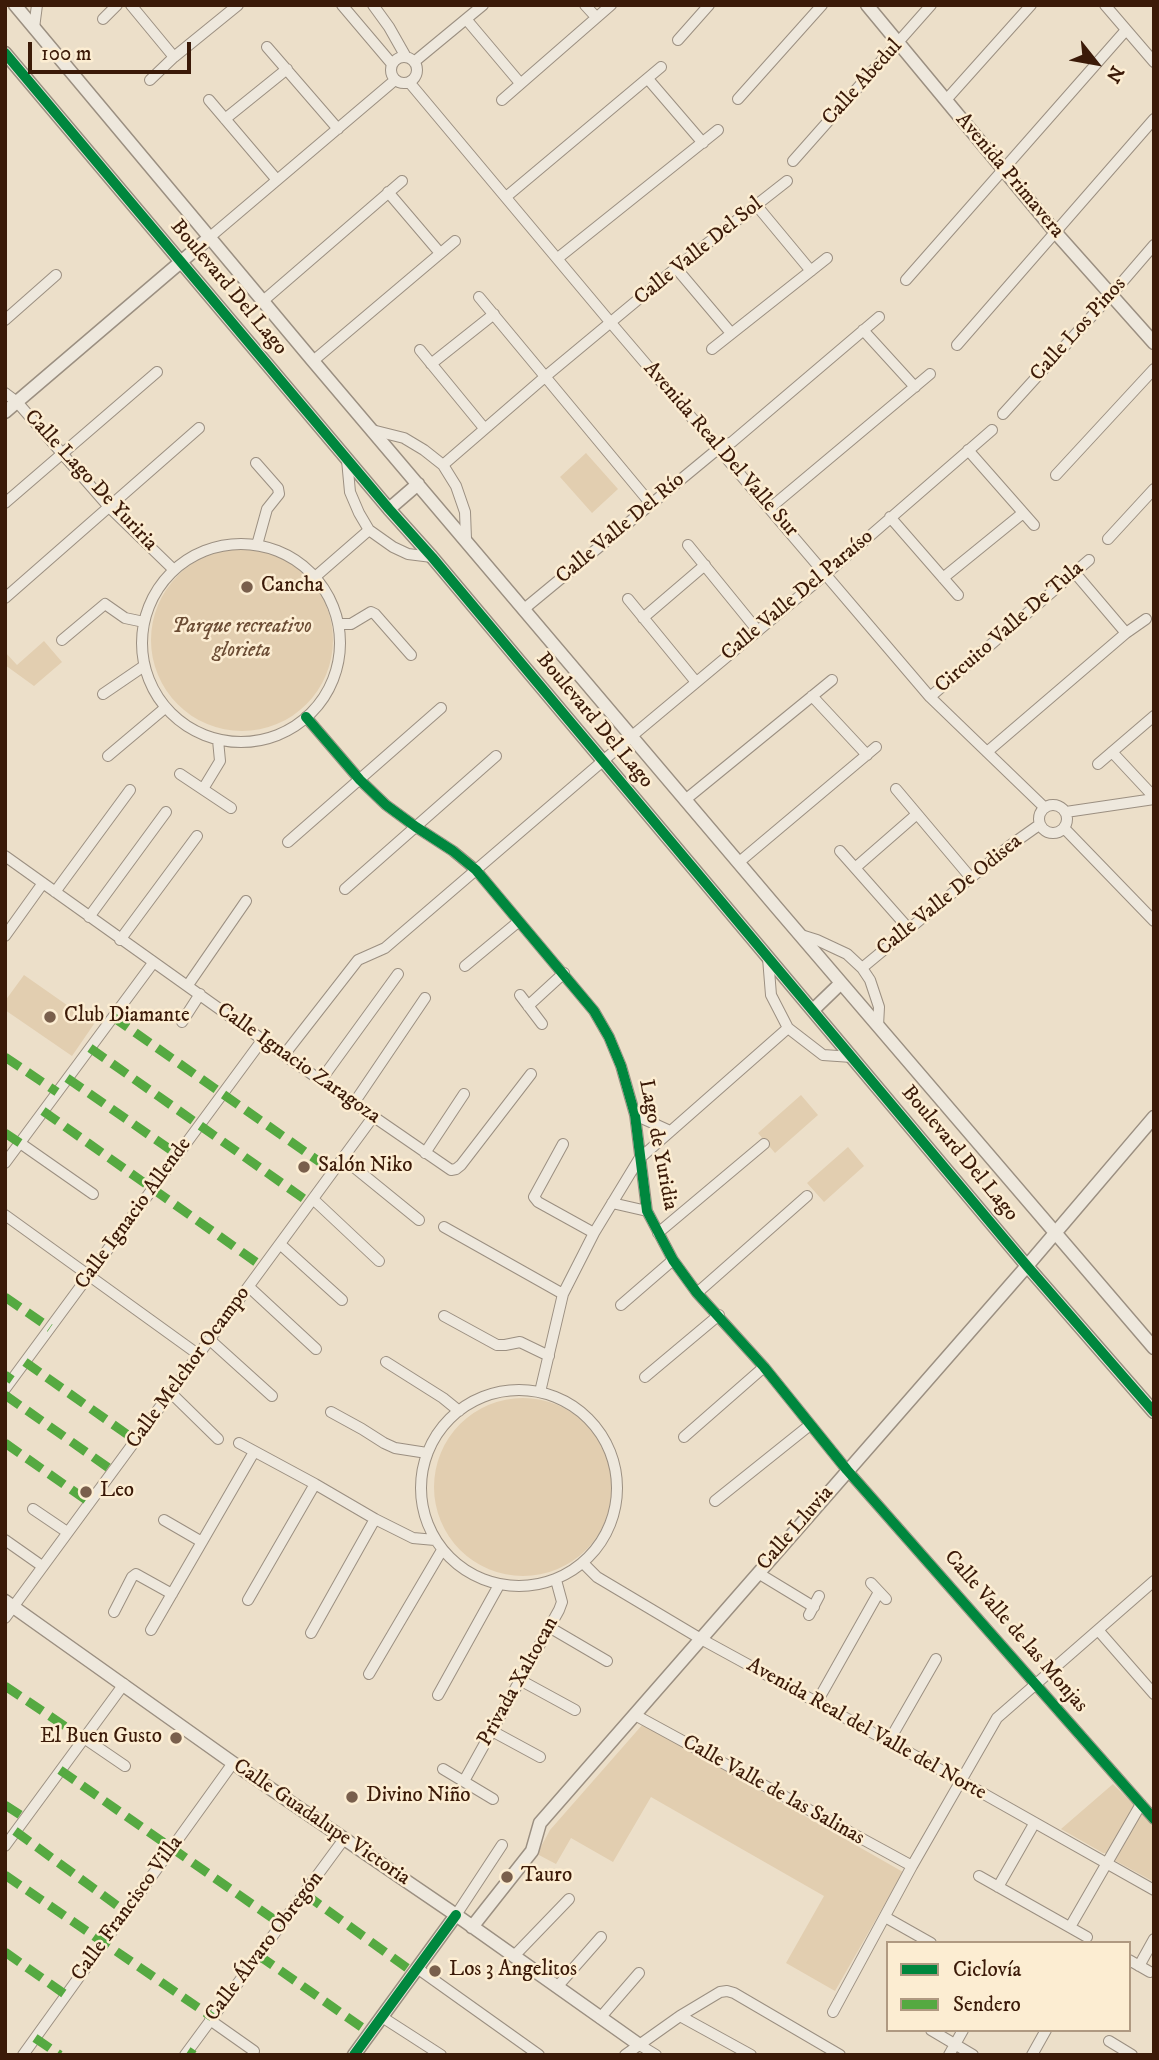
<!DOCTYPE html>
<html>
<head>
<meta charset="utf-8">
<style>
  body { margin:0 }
  #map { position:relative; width:1159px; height:2060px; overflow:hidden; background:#ecdfc9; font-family:"IM FELL DW Pica",serif }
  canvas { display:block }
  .frame { position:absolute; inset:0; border:7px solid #3b1a08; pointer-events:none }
  .legend { position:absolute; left:886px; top:1941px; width:245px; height:91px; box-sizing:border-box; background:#fcedd2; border:2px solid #af9981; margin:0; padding:9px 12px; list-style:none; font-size:21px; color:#3b1a08 }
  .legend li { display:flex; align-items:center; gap:14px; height:35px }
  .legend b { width:35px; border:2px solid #af9981 }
  .north { position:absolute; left:1061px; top:28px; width:70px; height:70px; -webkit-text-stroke:5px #fcedd2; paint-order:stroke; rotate:121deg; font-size:19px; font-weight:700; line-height:28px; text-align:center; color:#3b1a08 }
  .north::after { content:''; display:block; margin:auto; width:24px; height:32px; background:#3b1a08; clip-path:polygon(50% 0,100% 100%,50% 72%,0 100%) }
  .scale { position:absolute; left:28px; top:42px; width:163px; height:32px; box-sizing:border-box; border:4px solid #3b1a08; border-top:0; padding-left:9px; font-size:21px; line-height:24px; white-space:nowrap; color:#3b1a08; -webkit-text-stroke:5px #fcedd2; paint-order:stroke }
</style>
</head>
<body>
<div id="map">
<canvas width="1159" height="2060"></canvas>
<div class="frame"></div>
<ul class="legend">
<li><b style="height:9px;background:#00873e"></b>Ciclovía</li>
<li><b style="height:9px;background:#55a941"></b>Sendero</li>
</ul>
<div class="north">N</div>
<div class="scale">100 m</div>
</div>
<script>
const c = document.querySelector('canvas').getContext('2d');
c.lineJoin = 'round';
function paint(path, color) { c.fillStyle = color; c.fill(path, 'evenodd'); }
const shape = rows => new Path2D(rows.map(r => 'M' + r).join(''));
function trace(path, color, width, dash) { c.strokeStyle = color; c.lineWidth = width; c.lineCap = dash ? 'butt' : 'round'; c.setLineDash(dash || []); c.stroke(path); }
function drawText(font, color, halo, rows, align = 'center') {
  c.font = font + ' "IM FELL DW Pica",serif'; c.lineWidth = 5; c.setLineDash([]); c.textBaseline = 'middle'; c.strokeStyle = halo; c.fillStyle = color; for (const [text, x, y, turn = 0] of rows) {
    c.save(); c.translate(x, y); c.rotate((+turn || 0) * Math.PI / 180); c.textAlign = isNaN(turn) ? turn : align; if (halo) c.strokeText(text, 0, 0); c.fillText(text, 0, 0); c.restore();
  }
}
paint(shape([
  [586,453,618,489,592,513,560,477],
  '151 640a91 91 0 1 1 182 0a91 91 0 1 1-182 0Z',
  [44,641,62,662,34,686,5,665,5,652,17,665],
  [24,975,94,1024,72,1056,5,1010,5,1001],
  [801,1095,818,1115,775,1153,758,1133],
  [848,1147,864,1166,824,1202,807,1183],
  '434 1487a89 89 0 1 1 178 0a89 89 0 1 1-178 0Z',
  [643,1724,903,1872,835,1991,786,1963,824,1896,651,1797,613,1862,571,1838,556,1864,537,1854,550,1830],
  [1113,1784,1135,1806,1106,1853,1103,1853,1061,1829],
  [1141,1813,1154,1828,1154,1882,1114,1860]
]), '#e2ceb0');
const minor = shape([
  [131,5,174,57],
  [342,5,392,64],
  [373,5,389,27,406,57],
  [585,5,596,17],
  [1105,5,1154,62],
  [103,19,117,5],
  [466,19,520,83],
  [34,28,37,5],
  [678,40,709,5],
  [267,47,338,129],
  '391 70a13 13 0 1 1 26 0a13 13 0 1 1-26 0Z',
  [414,62,483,5],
  [648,79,703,143],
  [150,80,174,57,238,5],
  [409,82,611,323,930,697,1044,807],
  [738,99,822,5],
  [209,100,277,180],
  [502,100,611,5],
  [946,100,1031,5],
  [225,119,287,69],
  [793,161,931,5],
  [388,192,440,253],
  [506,197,661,67],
  [757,206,811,271],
  [210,237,395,80],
  [558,258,718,130],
  [676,268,731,333],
  [906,280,1126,30],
  [479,297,651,504],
  [263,301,402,181],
  [5,320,56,275],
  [863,330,915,387],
  [957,345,1154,119],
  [712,349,827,258],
  [420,350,484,428],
  [313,361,455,241],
  [431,364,494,314],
  [5,393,17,402,109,507,174,570],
  [1003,414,1111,295,1154,245],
  [372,430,404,438,424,450,443,465,456,486,465,512,466,539],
  [968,450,1034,525],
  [347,460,350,492,359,513,369,530,393,547,408,554,432,557],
  [256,463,278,488,279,494,267,509,257,545],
  [443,465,546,376,676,268,787,181],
  [1056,475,1154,369],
  [5,503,157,372],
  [770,508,930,374],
  [890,517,958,595],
  [1108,539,1154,489],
  '142 643a99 99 0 1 1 198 0a99 99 0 1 1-198 0Z',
  [688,545,758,631],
  [1075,573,1126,633],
  [315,577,369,530],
  [943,578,1023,513],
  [5,598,199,428],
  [628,599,696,682],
  [524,609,719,448,732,442,879,317],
  [643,618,705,565],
  [338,624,351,624,371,612,375,614,411,655],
  [62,640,105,604,125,618,144,622],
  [103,694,144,666],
  [812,696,867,755],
  [930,697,1089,560],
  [306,717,360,780,386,805,416,827,453,851,476,870,594,1011,609,1037,621,1066,635,1115,647,1211,673,1260,697,1293,764,1367,847,1470,1154,1819],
  [987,752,1126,633,1146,619],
  [1112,752,1154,797],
  [108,756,165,708],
  [1098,764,1154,716],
  [180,774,231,808],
  [203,789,220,761,218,740],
  [896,789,971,878],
  [685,800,832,680],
  '1039 819a14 14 0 1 1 28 0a14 14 0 1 1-28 0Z',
  [1066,812,1154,799],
  [1064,828,1154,921],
  [288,842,441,708],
  [840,851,909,929],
  [5,856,284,1055,451,1170,456,1169,461,1165,531,1074],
  [738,863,876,747],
  [855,868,917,814],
  [345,889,496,756],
  [55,892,130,790],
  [89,917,166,812],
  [801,935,817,940,847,954,862,968,870,980,879,1007,878,1026],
  [5,936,43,883],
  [120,940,197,836],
  [768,958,771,995,788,1028,823,1055,852,1057],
  [465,966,518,922],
  [862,968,1008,847,1039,825],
  [188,985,246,901],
  [520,995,542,1024],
  [528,1006,564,973],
  [182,1022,200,994],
  [284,1055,358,960,385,948,632,736,826,574,992,430],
  [321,1080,398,974],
  [354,1103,425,998],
  [635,1115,670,1131],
  [20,1143,93,1194],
  [563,1144,534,1197,538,1202,594,1233],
  [425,1153,464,1094],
  [344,1159,419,1220],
  [5,1163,153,963],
  [313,1199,379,1261],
  [612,1203,647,1211],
  [5,1215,199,1355],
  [444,1227,563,1294],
  [658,1233,764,1144],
  [280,1244,342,1300],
  [249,1287,316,1349],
  [697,1293,807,1196],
  [621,1305,673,1260],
  [444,1316,497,1345,505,1345,520,1342,549,1356],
  [210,1340,272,1396],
  [386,1362,443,1398,459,1411],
  [645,1377,719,1315],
  [5,1389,263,1039],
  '421 1488a98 98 0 1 1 196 0a98 98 0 1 1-196 0Z',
  [540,1392,563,1294,594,1233,639,1159,788,1028],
  [171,1393,218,1439],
  [331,1412,362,1429,384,1443,395,1448,427,1453],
  [684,1437,764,1367],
  [239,1443,315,1484,375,1519,413,1538,435,1540],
  [715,1501,810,1425],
  [33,1509,67,1532],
  [164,1520,202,1542],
  [5,1540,42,1566],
  [583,1563,597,1577,701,1639,961,1781,1154,1890],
  [758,1573,814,1607],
  [871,1583,886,1599],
  [248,1600,315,1484],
  [114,1612,132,1577,136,1574,172,1594],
  [809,1615,819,1596],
  [5,1618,373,1117],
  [549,1627,607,1661],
  [151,1630,254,1452],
  [1098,1630,1154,1694],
  [311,1633,375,1519],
  [369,1674,442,1550],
  [520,1680,575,1710],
  [438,1695,499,1585],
  [817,1702,879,1592],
  [635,1715,912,1866],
  [492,1731,540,1757],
  [84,1738,125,1766],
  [889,1741,936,1659],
  [443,1769,493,1799],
  [464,1781,559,1610,562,1602,556,1580],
  [5,1846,124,1684],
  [979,1876,1087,1937],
  [998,1887,1034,1824],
  [456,1915,502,1845],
  [885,1917,931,1943],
  [1070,1927,1141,1804],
  [514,1956,569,1899],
  [1129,1960,1150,1972],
  [1139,1966,1154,1939],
  [417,1968,539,2055],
  [557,1987,601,1937],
  [833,2012,912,1866,997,1718,1154,1581],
  [680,2016,751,2055],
  [382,2017,441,2055],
  [600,2018,639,1973],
  [210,2020,254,2051],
  [931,2030,973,2055],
  [1109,2041,1132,2055],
  [638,2044,656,2055],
  [23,2055,233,1763],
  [185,2055,344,1839],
  [625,2055,680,2016,720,1992,727,1991,734,1993,840,2055],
  [949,2055,963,2030],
  [1032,2055,1046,2030]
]);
const tertiary = shape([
  [15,5,313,361,777,908,1154,1348],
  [867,5,1056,233,1154,343],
  [5,53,389,509,432,557,1027,1266,1154,1412],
  [5,412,210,237],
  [389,509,418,484],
  [813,1010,841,983],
  [5,1601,233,1763,456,1915,638,2044],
  [472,1927,532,1851,540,1823,1027,1266,1154,1117],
  [354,2055,456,1915]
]);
trace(minor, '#9b8f81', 12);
trace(tertiary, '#9b8f81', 15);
trace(minor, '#eee8dd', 10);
trace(tertiary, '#eee8dd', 12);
trace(shape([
  [113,1017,334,1172],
  [90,1048,310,1203],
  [5,1057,57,1092],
  [67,1078,178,1155],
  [43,1111,263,1267],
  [5,1133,20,1143],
  [5,1297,50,1328],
  [25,1362,135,1440],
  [5,1375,12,1380],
  [5,1395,113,1471],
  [5,1443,89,1502],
  [5,1686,78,1735,84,1738],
  [60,1770,282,1925],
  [5,1805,25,1818],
  [15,1831,126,1912],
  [5,1875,212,2017],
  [305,1894,414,1973],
  [5,1952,66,1995],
  [258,1955,370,2033],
  [35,2038,60,2055],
  [188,2051,194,2055]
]), '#55a941', 9, [18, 9]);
trace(shape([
  [5,53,389,509,432,557,1027,1266,1154,1412],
  [306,717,360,780,386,805,416,827,453,851,476,870,594,1011,609,1037,621,1066,635,1115,647,1211,673,1260,697,1293,764,1367,847,1470,1154,1819],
  [354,2055,456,1915]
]), '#00873e', 10);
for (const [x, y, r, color] of [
  [247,587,7,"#795f4c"],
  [50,1017,7,"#795f4c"],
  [304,1167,7,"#795f4c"],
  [86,1492,7,"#795f4c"],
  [176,1738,7,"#795f4c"],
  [352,1797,7,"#795f4c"],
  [507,1877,7,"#795f4c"],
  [435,1971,7,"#795f4c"]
]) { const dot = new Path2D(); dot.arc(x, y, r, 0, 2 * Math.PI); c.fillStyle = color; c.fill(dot); trace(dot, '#fcedd2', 2.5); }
drawText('21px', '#3b1a08', '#fcedd2', [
  ["Calle Abedul",863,83,-48],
  ["Avenida Primavera",1009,176,50],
  ["Calle Valle Del Sol",699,252,-39],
  ["Boulevard Del Lago",228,288,50],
  ["Calle Los Pinos",1079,330,-48],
  ["Avenida Real Del Valle Sur",720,450,49],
  ["Calle Lago De Yuriria",90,481,47],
  ["Calle Valle Del Río",621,529,-40],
  ["Calle Valle Del Paraíso",798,596,-40],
  ["Circuito Valle De Tula",1010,628,-41],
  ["Boulevard Del Lago",594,721,50],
  ["Calle Valle De Odisea",950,896,-39],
  ["Calle Ignacio Zaragoza",298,1064,35],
  ["Lago de Yuridia",657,1145,79],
  ["Boulevard Del Lago",959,1154,50],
  ["Calle Ignacio Allende",134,1214,-54],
  ["Calle Melchor Ocampo",189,1368,-54],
  ["Calle Lluvia",796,1529,-49],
  ["Calle Valle de las Monjas",1015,1632,49],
  ["Privada Xaltocan",519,1682,-61],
  ["Avenida Real del Valle del Norte",866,1730,29],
  ["Calle Valle de las Salinas",773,1791,29],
  ["Calle Guadalupe Victoria",321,1823,34],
  ["Calle Francisco Villa",128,1909,-54],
  ["Calle Álvaro Obregón",265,1947,-53]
]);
drawText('21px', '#3b1a08', '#fcedd2', [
  ["Cancha",261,587],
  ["Club Diamante",64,1017],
  ["Salón Niko",318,1167],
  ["Leo",100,1492],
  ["El Buen Gusto",162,1738,"right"],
  ["Divino Niño",366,1797],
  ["Tauro",521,1877],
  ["Los 3 Angelitos",449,1971]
], 'left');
drawText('italic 21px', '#6b4c34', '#fcedd2', [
  ["Parque recreativo",242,628],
  ["glorieta",242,652]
]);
</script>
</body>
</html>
